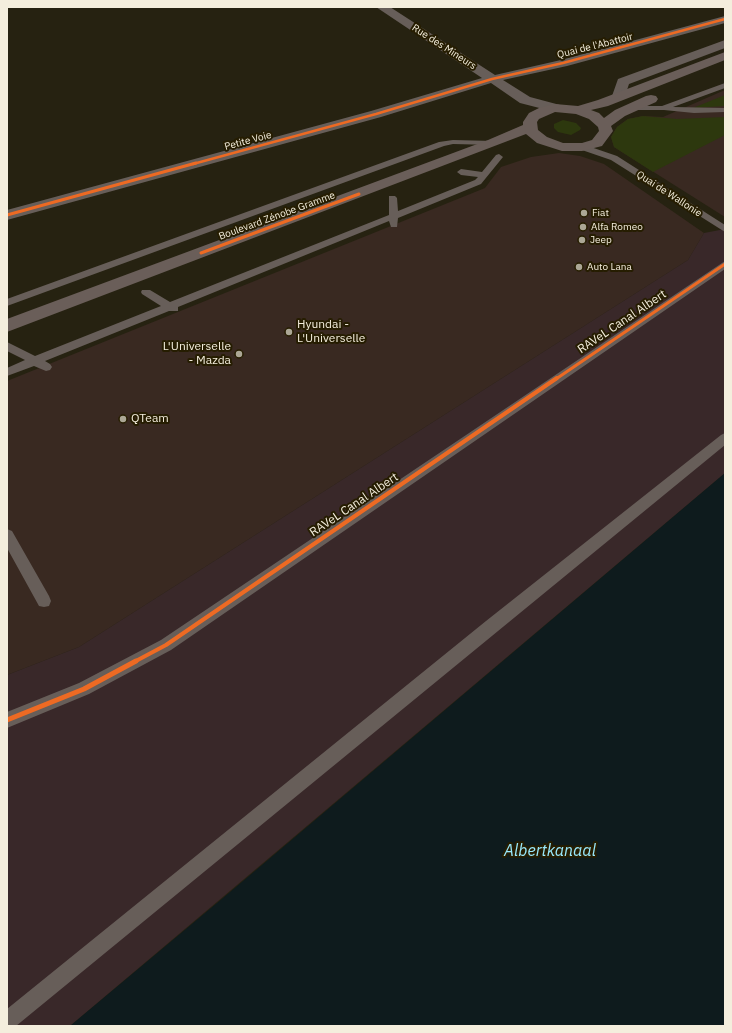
<!DOCTYPE html>
<html>
<head>
<meta charset="utf-8">
<style>
  body { margin:0 }
  #map { position:relative; width:732px; height:1033px; overflow:hidden; background:#262211; font-family:"IBM Plex Sans",sans-serif }
  canvas { display:block }
  .frame { position:absolute; inset:0; border:8px solid #f4eedd; pointer-events:none }
</style>
</head>
<body>
<div id="map">
<canvas width="732" height="1033"></canvas>
<div class="frame"></div>
</div>
<script>
const c = document.querySelector('canvas').getContext('2d');
c.lineJoin = 'round';
function paint(path, color) { c.fillStyle = color; c.fill(path, 'evenodd'); }
const shape = rows => new Path2D(rows.map(r => 'M' + r).join(''));
function trace(path, color, width, dash) { c.strokeStyle = color; c.lineWidth = width; c.lineCap = dash ? 'butt' : 'round'; c.setLineDash(dash || []); c.stroke(path); }
function drawText(font, color, halo, rows, align = 'center') {
  c.font = font + ' "IBM Plex Sans",sans-serif'; c.lineWidth = 4; c.setLineDash([]); c.textBaseline = 'middle'; c.strokeStyle = halo; c.fillStyle = color; for (const [text, x, y, turn = 0] of rows) {
    c.save(); c.translate(x, y); c.rotate((+turn || 0) * Math.PI / 180); c.textAlign = isNaN(turn) ? turn : align; if (halo) c.strokeText(text, 0, 0); c.fillText(text, 0, 0); c.restore();
  }
}
paint(shape([
  [725,90,725,217,614,147,611,137,617,127,628,119,643,116,663,117],
  [559,153,580,156,604,164,704,233,688,260,79,647,7,675,7,381,485,188,501,167,531,157]
]), '#392921');
paint(shape([
  [725,229,725,473,70,1026,7,1026,7,675,79,647,688,260,704,233]
]), '#392829');
paint(shape([
  [725,95,725,106,693,108],
  [643,116,677,119,725,117,725,135,653,172,614,147,611,137,617,127,628,119],
  [563,120,576,123,581,128,580,130,571,135,558,132,554,128,554,124]
]), '#2d380e');
paint(shape([
  [725,473,725,1026,70,1026,223,898]
]), '#0e1b1d');
paint(shape([
  [725,83,725,88,673,107,725,108,725,112,694,113,664,110,630,110,626,108,630,106,662,106,725,83],
  [453,140,493,141,497,143,493,145,453,144,444,146,7,306,7,299,439,142,453,140],
  [582,144,617,156,725,225,725,232,611,160,579,149,579,145,582,144],
  [499,154,503,157,481,184,398,218,397,227,391,227,389,221,178,307,178,311,169,311,45,361,50,364,52,367,50,370,46,371,34,366,7,376,7,368,25,360,7,351,7,342,35,356,161,306,142,294,141,292,142,290,150,290,170,302,389,215,389,196,395,196,397,198,398,211,475,180,478,177,461,175,457,172,461,169,482,172,496,155,499,154],
  [725,261,725,269,171,650,89,694,7,728,7,712,79,683,161,640,725,261],
  [725,433,725,445,16,1026,7,1026,7,1009,486,621,721,435,725,433],
  [7,529,12,531,49,596,51,601,49,606,44,607,39,606,7,548,7,529]
]), '#675e59');
paint(shape([
  [376,7,390,7,495,75,561,60,725,16,725,23,567,66,503,80,530,97,560,105,562,108,560,111,555,112,520,103,491,83,381,117,7,220,7,210,371,111,482,78,376,7],
  [725,40,725,48,629,84,624,99,619,100,612,96,618,79,725,40]
]), '#675e59');
paint(shape([
  [725,52,725,60,608,106,591,110,599,113,604,118,615,110,646,96,651,95,656,96,658,99,656,102,625,116,611,126,613,131,602,146,582,151,562,151,537,143,526,134,7,332,7,319,488,140,523,125,523,122,529,113,539,108,555,104,578,106,598,100,725,52],
  [555,112,576,114,589,119,598,127,599,131,592,140,582,143,563,143,547,137,538,130,537,122,539,119,555,112]
]), '#6a5e59');
trace(shape([
  [193,164,376,114,492,79,563,63,725,19]
]), '#ed6a23', 2.5);
trace(shape([
  [7,215,196,163],
  [201,253,359,194],
  [556,379,725,264]
]), '#ed6a23', 3);
trace(shape([
  [134,662,166,645,557,378]
]), '#ed6a23', 4);
trace(shape([
  [7,720,84,689,136,661]
]), '#ed6a23', 5);
for (const [x, y, r, color] of [
  [584,213,4,"#aca796"],
  [583,227,4,"#aca796"],
  [582,240,4,"#aca796"],
  [579,267,4,"#aca796"],
  [289,332,4,"#aca796"],
  [239,354,4,"#aca796"],
  [123,419,4,"#aca796"]
]) { const dot = new Path2D(); dot.arc(x, y, r, 0, 2 * Math.PI); c.fillStyle = color; c.fill(dot); trace(dot, '#261d01', 1.5); }
drawText('10px', '#f4eedd', '#261d01', [
  ["Quai de l'Abattoir",595,46,-14],
  ["Rue des Mineurs",444,47,33],
  ["Petite Voie",248,141,-15],
  ["Quai de Wallonie",669,194,33],
  ["Boulevard Zénobe Gramme",277,216,-20]
]);
drawText('10px', '#f4eedd', '#261d01', [
  ["Fiat",592,213],
  ["Alfa Romeo",591,227],
  ["Jeep",590,240],
  ["Auto Lana",587,267]
], 'left');
drawText('12px', '#f4eedd', '#261d01', [
  ["RAVeL Canal Albert",622,322,-34],
  ["RAVeL Canal Albert",354,505,-34]
]);
drawText('12px', '#f4eedd', '#261d01', [
  ["Hyundai -",297,325],
  ["L'Universelle",297,339],
  ["L'Universelle",231,347,"right"],
  ["- Mazda",231,361,"right"],
  ["QTeam",131,419]
], 'left');
drawText('italic 16px', '#99e9fd', '#261d01', [
  ["Albertkanaal",550,851]
]);
</script>
</body>
</html>
